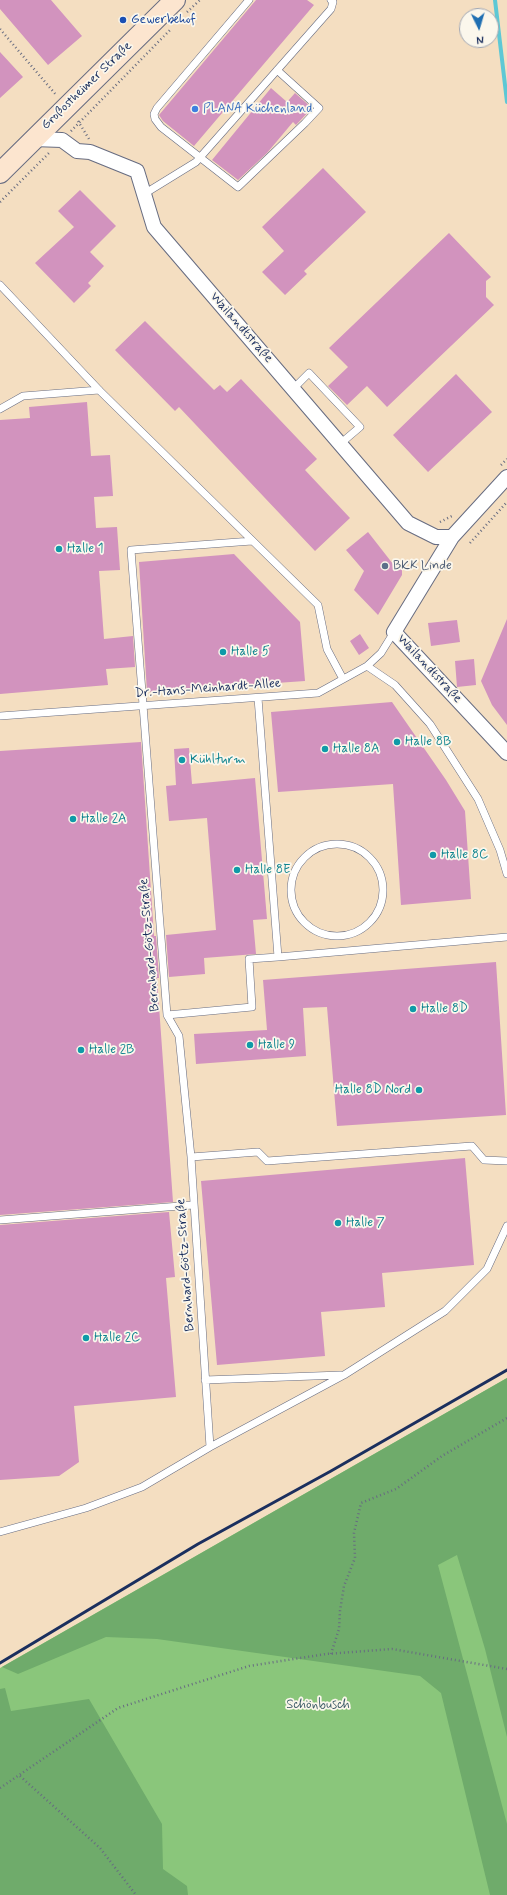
<!DOCTYPE html>
<html>
<head>
<meta charset="utf-8">
<style>
  body { margin:0 }
  #map { position:relative; width:507px; height:1895px; overflow:hidden; background:#f4dec1; font-family:Mynerve,sans-serif }
  canvas { display:block }
  .north { position:absolute; left:459px; top:8px; width:40px; height:40px; box-sizing:border-box; background:#fbf7ec; border:1px solid #a1a7b3; border-radius:50%; rotate:175deg; font-size:11px; font-weight:700; line-height:16px; text-align:center; color:#1b2f5e }
  .north::after { content:''; display:block; margin:auto; width:14px; height:18px; background:#1f6fb2; clip-path:polygon(50% 0,100% 100%,50% 72%,0 100%) }
</style>
</head>
<body>
<div id="map">
<canvas width="507" height="1895"></canvas>
<div class="north">N</div>
</div>
<script>
const c = document.querySelector('canvas').getContext('2d');
c.lineJoin = 'round';
function paint(path, color) { c.fillStyle = color; c.fill(path, 'evenodd'); }
const shape = rows => new Path2D(rows.map(r => 'M' + r).join(''));
function trace(path, color, width, dash) { c.strokeStyle = color; c.lineWidth = width; c.lineCap = dash ? 'butt' : 'round'; c.setLineDash(dash || []); c.stroke(path); }
function drawText(font, color, halo, rows, align = 'center') {
  c.font = font + ' Mynerve,sans-serif'; c.lineWidth = 3.5; c.setLineDash([]); c.textBaseline = 'middle'; c.strokeStyle = halo; c.fillStyle = color; for (const [text, x, y, turn = 0] of rows) {
    c.save(); c.translate(x, y); c.rotate((+turn || 0) * Math.PI / 180); c.textAlign = isNaN(turn) ? turn : align; if (halo) c.strokeText(text, 0, 0); c.fillText(text, 0, 0); c.restore();
  }
}
paint(shape([
  [507,1378,507,1895,0,1895,0,1668]
]), '#8ac67b');
paint(shape([
  [507,1378,507,1737,485,1649,457,1555,438,1565,507,1824,507,1895,490,1895,441,1693,420,1676,157,1639,106,1637,18,1674,2,1667],
  [5,1688,11,1711,89,1699,162,1824,163,1869,187,1886,188,1895,0,1895,0,1689]
]), '#6fab6b');
trace(shape([
  [495,0,507,102]
]), '#5dc8d5', 4);
paint(shape([
  [0,0,51,0,82,36,48,65,0,9],
  [256,0,307,0,314,5,194,146,163,121,159,115],
  [0,52,23,77,0,98],
  [271,88,287,102,295,93,312,108,296,125,293,122,267,153,238,180,212,160],
  [323,168,366,212,304,271,307,274,285,295,262,272,284,251,262,227],
  [80,190,116,226,90,252,104,266,88,283,91,286,74,303,35,263,74,227,58,211],
  [449,233,491,277,486,281,486,297,494,305,387,407,367,386,347,405,328,386,348,367,329,348],
  [145,321,214,390,220,385,227,392,241,379,317,459,305,470,350,518,315,551,179,407,175,411,115,350],
  [456,374,492,412,428,472,393,435],
  [87,402,91,456,110,455,113,496,94,497,96,528,117,527,120,570,99,571,104,639,133,636,135,667,106,669,108,685,0,694,0,420,30,418,29,407],
  [368,532,393,564,398,563,402,567,402,575,378,615,354,590,364,571,346,550],
  [234,554,300,622,305,681,147,692,139,562],
  [507,619,507,725,492,705,481,681],
  [457,620,460,642,431,646,428,623],
  [360,634,369,648,359,655,350,641],
  [474,659,476,685,457,687,455,661],
  [392,702,446,780,465,811,471,899,401,905,393,784,278,792,271,712],
  [141,742,154,936,156,936,159,978,157,978,173,1202,0,1215,0,751],
  [189,748,192,784,255,778,267,919,253,920,256,954,204,958,205,974,169,977,166,935,216,930,207,818,169,821,166,786,176,785,174,749],
  [496,962,506,1115,337,1126,327,1007,303,1008,306,1056,196,1064,194,1034,267,1030,263,980],
  [465,1158,474,1265,382,1273,385,1307,321,1312,325,1356,217,1365,201,1181],
  [169,1212,175,1277,166,1278,176,1397,74,1406,79,1462,59,1476,0,1480,0,1225]
]), '#d293be');
const service = shape([
  [249,0,157,108,154,114,155,119,161,127,238,187,305,123,319,108,277,70],
  [144,194,196,162,331,9,333,2,331,0],
  [0,285,99,390,318,605,327,649,343,679],
  [293,389,309,373,360,427,340,444],
  [0,409,23,396,99,390],
  [252,541,131,550,167,1015,179,1036,191,1157,210,1447,344,1375,445,1311,487,1269,507,1226],
  [367,666,395,685,430,724,478,799,500,850,507,874],
  [0,716,318,693,367,666,381,653,394,632],
  '291 890a46 46 0 1 1 92 0a46 46 0 1 1-92 0Z',
  [278,957,507,937],
  [167,1015,252,1007,249,959,278,957,258,698],
  [191,1157,258,1152,267,1161,472,1146,484,1160,507,1161],
  [0,1220,193,1205],
  [205,1380,341,1375],
  [0,1532,86,1508,142,1487,210,1447]
]);
const minor = shape([
  [33,139,62,140,77,151,90,152,137,171,154,227,408,523,436,537,452,537],
  [507,477,452,537,394,632,507,753]
]);
const secondary = shape([
  [0,173,175,0]
]);
trace(service, '#676c81', 8);
trace(minor, '#676c81', 16);
trace(secondary, '#676c81', 22);
trace(shape([
  [187,12,200,0],
  [0,29,57,96],
  [78,121,89,139],
  [71,131,170,30],
  [0,202,49,153],
  [501,465,507,459],
  [440,522,452,516],
  [470,543,507,502],
  [331,1654,339,1629,340,1611,344,1586,355,1558,354,1533,361,1503,396,1489,442,1456,507,1418],
  [20,1776,100,1848,136,1895],
  [0,1788,118,1708,249,1666,326,1654,392,1649,507,1669]
]), '#676c81', 2.5, [1, 3]);
trace(service, '#fff', 7);
trace(minor, '#fff', 14);
trace(secondary, '#fce5cf', 20);
trace(shape([
  [0,1663,198,1544,331,1471,507,1370]
]), '#1b2f5e', 3);
for (const [x, y, r, color] of [
  [123,20,4,"#1a4fb4"],
  [195,109,4,"#3f7fe0"],
  [59,549,4,"#0f9aa8"],
  [385,566,4,"#5c6f8a"],
  [223,652,4,"#0f9aa8"],
  [397,742,4,"#0f9aa8"],
  [325,749,4,"#0f9aa8"],
  [182,760,4,"#0f9aa8"],
  [73,819,4,"#0f9aa8"],
  [433,855,4,"#0f9aa8"],
  [237,870,4,"#0f9aa8"],
  [413,1009,4,"#0f9aa8"],
  [250,1045,4,"#0f9aa8"],
  [81,1050,4,"#0f9aa8"],
  [419,1090,4,"#0f9aa8"],
  [338,1223,4,"#0f9aa8"],
  [86,1338,4,"#0f9aa8"]
]) { const dot = new Path2D(); dot.arc(x, y, r, 0, 2 * Math.PI); c.fillStyle = color; c.fill(dot); trace(dot, '#fbf7ec', 1.5); }
drawText('13px', '#164399', '#fbf7ec', [
  ["Gewerbehof",131,20]
], 'left');
drawText('13px', '#1b2f5e', '#fbf7ec', [
  ["Großostheimer Straße",87,86,-44],
  ["Wailandtstraße",241,328,49],
  ["Wailandtstraße",429,669,47],
  ["Dr.-Hans-Meinhardt-Allee",208,689,-4],
  ["Bernhard-Götz-Straße",150,945,-95],
  ["Bernhard-Götz-Straße",186,1265,-94]
]);
drawText('13px', '#366cbe', '#fbf7ec', [
  ["PLANA Küchenland",203,109]
], 'left');
drawText('13px', '#0d838f', '#fbf7ec', [
  ["Halle 1",67,549],
  ["Halle 5",231,652],
  ["Halle 8B",405,742],
  ["Halle 8A",333,749],
  ["Kühlturm",190,760],
  ["Halle 2A",81,819],
  ["Halle 8C",441,855],
  ["Halle 8E",245,870],
  ["Halle 8D",421,1009],
  ["Halle 9",258,1045],
  ["Halle 2B",89,1050],
  ["Halle 8D Nord",411,1090,"right"],
  ["Halle 7",346,1223],
  ["Halle 2C",94,1338]
], 'left');
drawText('13px', '#4e5e75', '#fbf7ec', [
  ["BKK Linde",393,566]
], 'left');
drawText('13px', '#3c5c67', '#fbf7ec', [
  ["Schönbusch",318,1705]
]);
</script>
</body>
</html>
